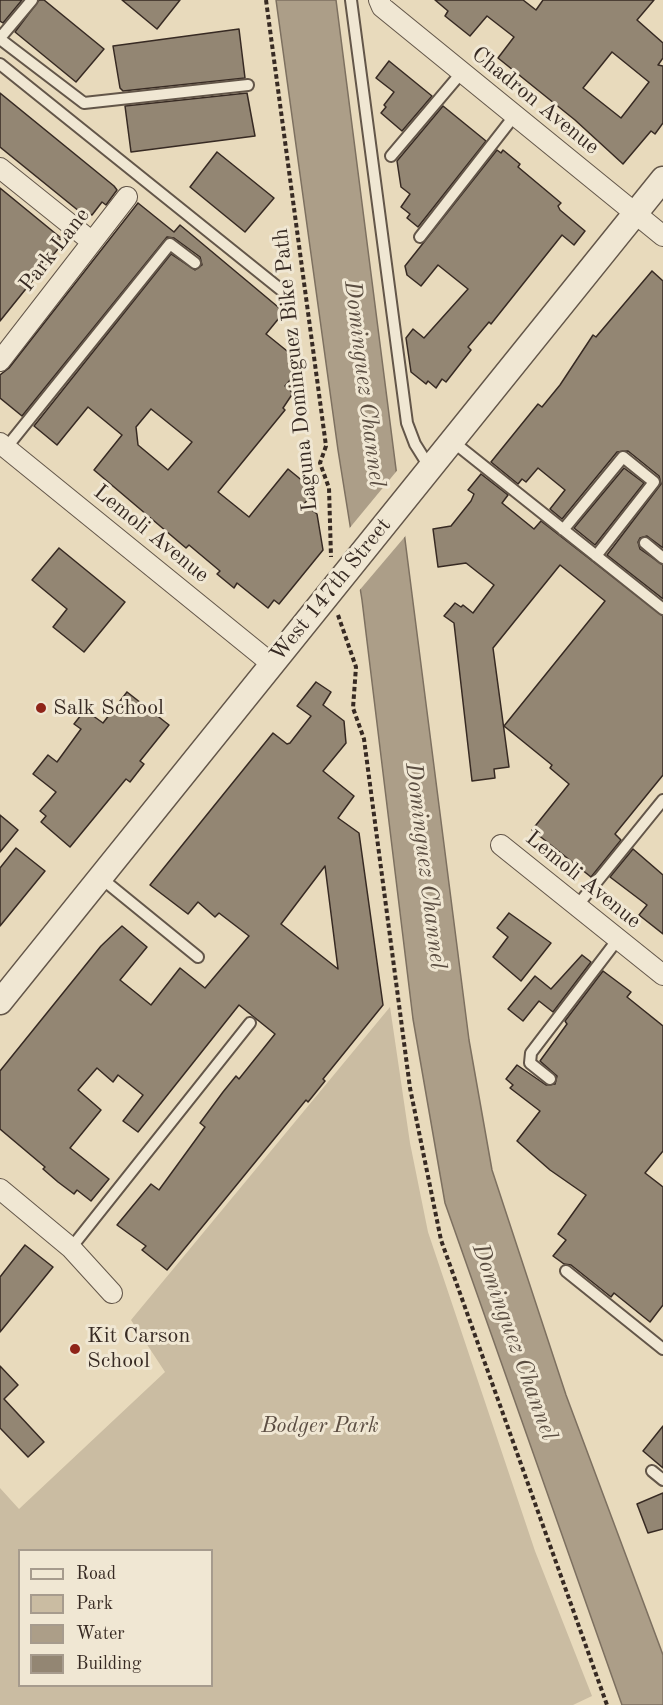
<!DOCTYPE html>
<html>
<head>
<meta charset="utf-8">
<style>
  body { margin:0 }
  #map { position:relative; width:663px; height:1705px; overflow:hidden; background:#e8dabc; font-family:"Old Standard TT",serif }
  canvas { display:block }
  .legend { position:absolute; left:18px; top:1549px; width:195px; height:138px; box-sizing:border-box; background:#f0e7d3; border:2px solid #a69b8d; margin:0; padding:8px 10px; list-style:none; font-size:18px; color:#372a23 }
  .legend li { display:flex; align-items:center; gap:12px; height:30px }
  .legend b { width:30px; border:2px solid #a69b8d }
</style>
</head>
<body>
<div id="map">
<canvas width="663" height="1705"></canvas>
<ul class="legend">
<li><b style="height:8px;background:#f0e7d3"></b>Road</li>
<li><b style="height:16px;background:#cabca2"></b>Park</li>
<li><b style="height:16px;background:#ac9e88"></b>Water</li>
<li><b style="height:16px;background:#938673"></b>Building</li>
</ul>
</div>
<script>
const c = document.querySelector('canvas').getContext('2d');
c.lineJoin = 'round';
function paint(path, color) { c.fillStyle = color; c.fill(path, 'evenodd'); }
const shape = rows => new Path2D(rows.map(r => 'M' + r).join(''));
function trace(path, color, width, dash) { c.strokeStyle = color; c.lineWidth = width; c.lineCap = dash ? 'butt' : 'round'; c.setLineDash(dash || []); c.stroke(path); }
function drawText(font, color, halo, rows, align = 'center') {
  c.font = font + ' "Old Standard TT",serif'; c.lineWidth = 6; c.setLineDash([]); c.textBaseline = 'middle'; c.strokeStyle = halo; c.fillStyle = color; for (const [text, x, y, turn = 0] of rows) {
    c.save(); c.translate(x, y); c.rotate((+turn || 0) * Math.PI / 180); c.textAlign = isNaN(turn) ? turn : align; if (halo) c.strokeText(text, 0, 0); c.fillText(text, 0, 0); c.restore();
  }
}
paint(shape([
  [390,1007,410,1143,428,1232,535,1551,592,1696,573,1705,0,1705,0,1488,19,1509,165,1372,131,1320],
  [20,1550,212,1550,212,1686,20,1686]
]), '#cabca2');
const water = shape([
  [276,0,336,0,469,1040,492,1170,566,1395,663,1655,663,1705,622,1705,445,1203,413,1019,362,600,338,450,276,0]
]);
paint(water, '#ac9e88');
trace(water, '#7d7060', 1.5);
paint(shape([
  [400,467,408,533,358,592,348,530]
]), '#e8dabc');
const building = shape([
  [0,0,22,0,3,23,0,21,0,0],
  [39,0,44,0,104,49,76,82,15,32,39,0],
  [122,0,180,0,157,29,122,0],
  [435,0,523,0,536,10,543,0,654,0,637,20,663,43,663,58,658,65,663,66,663,123,655,134,651,131,623,164,575,120,498,58,514,37,487,16,470,36,445,16,448,11,435,0],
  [612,52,649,82,621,118,583,88,612,52],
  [239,29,245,78,123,91,120,88,113,46,239,29],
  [389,61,432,96,402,131,381,113,386,107,384,105,394,92,376,78,389,61],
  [0,93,114,186,117,190,106,205,102,202,92,215,88,213,85,216,0,147,0,93],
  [247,93,255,136,131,152,125,106,247,93],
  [443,106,486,141,418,227,407,218,410,214,401,207,410,194,401,187,397,161,443,106],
  [497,150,501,153,503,150,520,164,518,167,561,203,558,206,560,210,585,231,574,245,562,235,491,324,489,322,468,347,471,350,446,382,442,379,436,388,428,381,426,384,411,372,406,338,413,329,424,338,468,289,438,265,421,286,407,275,405,266,497,150],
  [217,152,274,198,245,232,190,187,217,152],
  [0,188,61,238,59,241,62,244,0,321,0,188],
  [138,203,174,232,180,225,284,312,266,334,292,355,290,357,293,360,289,365,297,372,285,386,293,393,283,408,285,410,218,492,249,517,288,469,315,491,304,504,317,514,323,550,279,604,274,600,268,608,237,583,234,588,217,574,220,571,189,545,186,548,94,470,122,435,88,407,57,445,34,426,171,254,195,270,202,265,200,257,174,238,167,237,22,416,0,398,0,375,9,368,138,203],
  [151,409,192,442,168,470,138,445,136,427,151,409],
  [652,271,663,281,663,548,647,536,640,538,638,542,640,549,663,565,663,599,607,555,661,484,659,476,628,451,617,452,562,519,550,509,565,490,538,468,526,482,522,479,518,484,491,462,538,404,542,407,560,385,593,335,596,337,652,271],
  [624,468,644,483,595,545,574,528,624,468],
  [481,474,508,495,502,503,534,529,541,521,663,616,663,775,615,834,621,840,591,877,532,830,569,784,550,768,552,765,504,726,605,601,560,565,493,648,509,767,494,769,495,778,472,781,454,623,444,616,455,603,461,607,463,605,473,613,494,585,466,563,438,567,433,529,451,526,471,501,474,494,468,490,481,474],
  [59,548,125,602,84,652,53,627,67,609,32,580,59,548],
  [316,682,331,692,323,705,344,721,346,743,323,771,354,796,338,818,359,833,383,1005,323,1079,325,1081,308,1102,306,1100,167,1270,142,1250,146,1246,117,1225,151,1184,159,1190,205,1127,200,1123,223,1092,236,1076,239,1079,275,1034,239,1005,138,1132,123,1121,143,1095,118,1075,113,1082,97,1068,78,1090,101,1110,70,1148,109,1179,91,1201,77,1190,74,1194,58,1182,43,1169,45,1167,0,1129,0,1071,101,946,122,926,147,947,120,980,151,1005,180,968,205,988,249,936,219,913,215,917,198,902,188,914,150,885,273,733,287,744,290,743,311,716,297,706,316,682],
  [325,866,338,969,281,924,325,866],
  [127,692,169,725,140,761,144,764,130,782,126,779,70,847,41,822,46,816,40,811,56,792,33,774,48,755,57,762,81,729,74,724,85,710,103,723,127,692],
  [0,815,18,830,0,852,0,815],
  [16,848,45,871,0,926,0,868,16,848],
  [633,849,663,875,663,934,639,915,647,905,610,877,633,849],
  [509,913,551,943,521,981,493,957,508,937,497,928,509,913],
  [582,955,591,962,553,1012,539,1001,523,1021,508,1009,535,976,551,989,582,955],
  [603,971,631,992,627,997,663,1026,663,1151,645,1173,663,1187,663,1305,650,1322,614,1293,611,1297,571,1265,564,1264,553,1256,566,1240,558,1234,586,1195,550,1170,517,1141,540,1111,510,1088,513,1085,506,1079,517,1065,546,1085,555,1084,557,1076,540,1061,567,1024,565,1021,603,971],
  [25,1245,53,1267,0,1332,0,1277,25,1245],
  [0,1366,18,1385,4,1399,44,1442,28,1457,0,1428,0,1366],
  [663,1426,663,1468,643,1451,663,1426],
  [663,1493,663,1529,648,1533,637,1504,663,1493]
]);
paint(building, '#938673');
trace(building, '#372a23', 1.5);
const service = shape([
  [351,0,407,423,415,444,430,468],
  [0,38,32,0],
  [0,39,84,103,248,85],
  [0,64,285,293],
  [391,156,462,72],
  [420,237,515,115],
  [452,441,663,609],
  [6,448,170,244,195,263],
  [563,530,623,457,654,482,596,556],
  [645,543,663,558],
  [101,878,198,957],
  [577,906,663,800],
  [550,1079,530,1063,531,1053,618,939],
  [71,1248,250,1023],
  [566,1271,663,1349],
  [652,1471,663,1480]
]);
const minor = shape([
  [379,0,382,7,663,236],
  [0,168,91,241],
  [0,361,127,197],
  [0,443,272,664],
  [501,845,663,975],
  [0,1189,71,1248,112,1293]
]);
const tertiary = shape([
  [0,1002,663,179]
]);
trace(service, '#635649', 14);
trace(minor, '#635649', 22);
trace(tertiary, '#635649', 27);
trace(shape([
  [266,0,326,446,320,463,329,488,331,557],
  [338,615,356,667,353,708,364,739,410,1088,441,1240,607,1705]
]), '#372a23', 4, [4.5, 3]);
trace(service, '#f0e7d3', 10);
trace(minor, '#f0e7d3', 20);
trace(tertiary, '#f0e7d3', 24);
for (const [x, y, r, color] of [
  [41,708,6,"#8f2418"],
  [75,1349,6,"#8f2418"]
]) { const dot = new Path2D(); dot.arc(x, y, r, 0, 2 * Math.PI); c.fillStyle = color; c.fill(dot); trace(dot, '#f0e7d3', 2); }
drawText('22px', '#372a23', '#f0e7d3', [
  ["Chadron Avenue",535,101,39],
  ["Park Lane",55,250,-52],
  ["Laguna Dominguez Bike Path",296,370,-96],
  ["Lemoli Avenue",151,534,39],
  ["West 147th Street",331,590,-51],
  ["Lemoli Avenue",583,880,39]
]);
drawText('22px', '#372a23', '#f0e7d3', [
  ["Salk School",53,708],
  ["Kit Carson",87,1336],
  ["School",87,1361]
], 'left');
drawText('italic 22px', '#5c4e43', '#f0e7d3', [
  ["Bodger Park",320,1426]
]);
drawText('italic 24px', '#5a4d41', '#f0e7d3', [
  ["Dominguez Channel",364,384,83],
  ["Dominguez Channel",425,866,83],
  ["Dominguez Channel",514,1342,70]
]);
</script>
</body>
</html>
